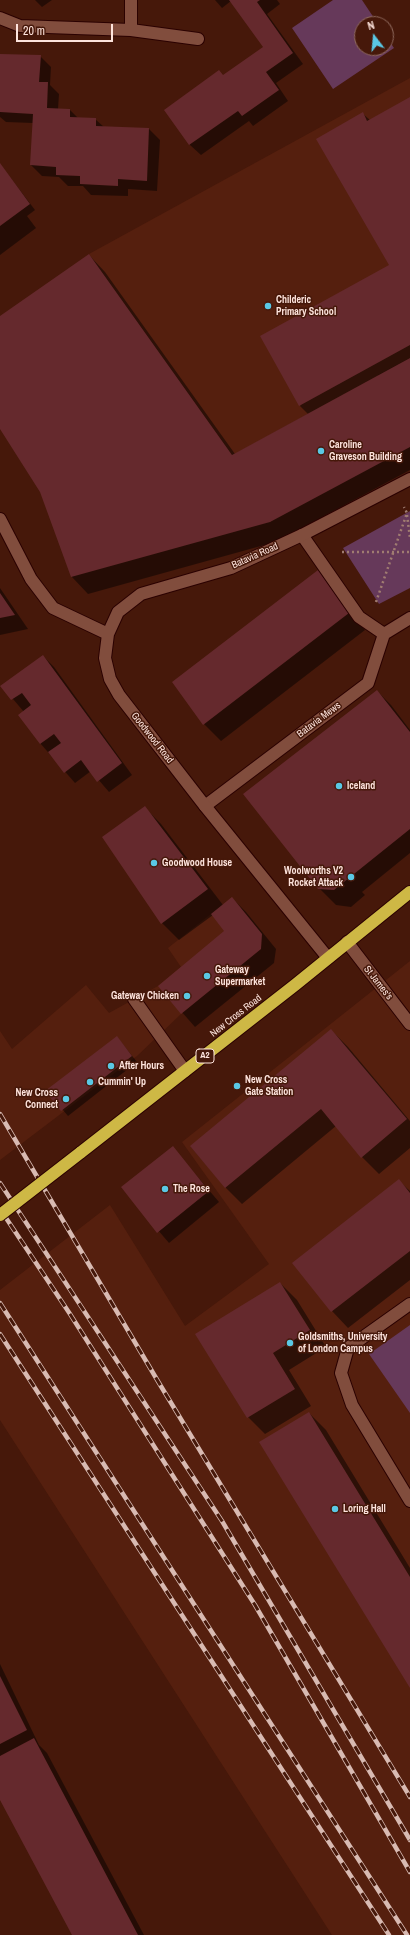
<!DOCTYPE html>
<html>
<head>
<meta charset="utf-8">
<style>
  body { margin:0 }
  #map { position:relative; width:410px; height:1935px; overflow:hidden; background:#46180a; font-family:"Archivo Narrow",sans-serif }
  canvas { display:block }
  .north { position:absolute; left:354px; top:16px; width:40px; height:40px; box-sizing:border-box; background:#46180a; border:1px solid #906a5e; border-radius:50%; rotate:344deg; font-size:11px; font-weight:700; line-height:16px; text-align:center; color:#fee4dd }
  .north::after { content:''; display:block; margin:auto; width:14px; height:18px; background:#5ac8e5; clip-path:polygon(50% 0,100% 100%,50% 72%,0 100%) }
  .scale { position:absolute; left:16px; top:24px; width:97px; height:18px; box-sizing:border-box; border:2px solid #fee4dd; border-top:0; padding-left:5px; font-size:12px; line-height:14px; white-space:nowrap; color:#fee4dd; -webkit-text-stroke:3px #46180a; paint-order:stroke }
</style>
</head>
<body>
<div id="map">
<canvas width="410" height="1935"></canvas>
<div class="north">N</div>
<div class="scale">20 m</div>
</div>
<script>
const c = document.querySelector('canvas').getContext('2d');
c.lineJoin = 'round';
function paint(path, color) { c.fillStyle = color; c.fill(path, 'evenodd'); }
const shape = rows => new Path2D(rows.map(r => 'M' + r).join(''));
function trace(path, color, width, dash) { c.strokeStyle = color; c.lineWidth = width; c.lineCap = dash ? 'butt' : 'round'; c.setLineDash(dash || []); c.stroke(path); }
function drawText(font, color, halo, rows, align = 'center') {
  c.font = font + ' "Archivo Narrow",sans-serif'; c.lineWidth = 3; c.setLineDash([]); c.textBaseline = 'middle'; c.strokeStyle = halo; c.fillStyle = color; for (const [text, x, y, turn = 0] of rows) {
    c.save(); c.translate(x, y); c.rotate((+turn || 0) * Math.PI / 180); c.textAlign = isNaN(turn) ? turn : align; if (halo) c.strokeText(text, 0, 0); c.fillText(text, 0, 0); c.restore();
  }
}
paint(shape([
  [410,78,410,358,378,375,410,434,270,522,232,455,89,254],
  [232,897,262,934,261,949,181,1014,137,1056,0,1160,0,1031,12,1049,86,985,109,1013,158,986,181,967,168,948],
  [410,961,410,1935,332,1935,0,1420,0,1290,110,1205,185,1326,269,1264,182,1142]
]), '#551f0e');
paint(shape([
  [333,0,362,0,378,24,362,24,362,48,386,48,386,36,394,48,333,89,292,28],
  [410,511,410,588,379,604,343,548],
  [410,1325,410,1413,369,1354]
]), '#66395a');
paint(shape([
  [35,0,52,0,42,7],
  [215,0,277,0,280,4,267,14,303,64,276,83,288,101,253,126,249,121,201,155,190,145,165,110,224,76,264,47,231,1,222,8],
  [0,55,40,56,51,67,50,85,59,94,58,109,70,110,78,118,95,119,104,127,149,129,160,140,157,191,128,189,128,196,91,195,83,186,68,186,59,177,42,176,31,165,33,123,6,122,0,117],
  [410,98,410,470,285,537,286,539,88,594,72,577,41,491,0,427,0,318,89,255,105,272,235,454,308,414,300,406,390,265,362,113,370,120],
  [0,164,35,210,27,216,36,228,0,255],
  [318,572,335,588,365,630,221,741,204,724,173,682],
  [0,588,28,629,0,635],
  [43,656,54,667,132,775,109,792,91,771,75,783,40,743,24,712,2,686],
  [377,691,391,705,410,730,410,853,362,892,365,895,351,907,336,905,319,888],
  [144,807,161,824,223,905,232,898,246,912,276,949,274,963,195,1027,159,986,226,931,213,915,179,940,162,923,104,837],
  [331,1030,348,1047,410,1121,410,1148,379,1174,362,1157,336,1126,242,1204,226,1188,191,1147],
  [117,1037,137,1062,68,1116,47,1091],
  [173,1148,219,1202,169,1243,122,1188],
  [399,1181,410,1191,410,1280,348,1328,332,1311],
  [280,1283,297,1300,326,1347,289,1370,311,1406,265,1434,248,1417,197,1334],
  [309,1413,326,1430,410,1568,410,1686],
  [0,1664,39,1745,47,1753,144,1935,73,1935,0,1798]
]), '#0007');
paint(shape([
  [229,0,260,0,257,2,293,53,266,72,279,90,242,116,238,111,189,145,164,110,219,70,223,75,263,47],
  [0,54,41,55,39,82,48,82,47,108,70,109,70,117,96,118,96,126,149,128,147,181,118,179,118,186,80,184,80,176,56,175,56,167,30,165,33,114,0,112],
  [410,97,410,345,299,406,260,336,389,265,316,139,363,112,367,121],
  [0,163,30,204,0,226],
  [89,254,232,455,410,358,410,447,270,522,71,577,40,492,0,429,0,316],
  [318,570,349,613,203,725,172,682],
  [0,593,15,615,0,618],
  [43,655,122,763,97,782,81,760,64,773,48,752,61,743,54,734,40,744,18,715,31,705,22,693,11,700,0,686],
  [377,690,410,732,410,829,334,890,318,889,243,794],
  [145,806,208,889,161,924,102,837],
  [232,897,262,934,261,949,181,1014,158,986,224,931,211,914],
  [331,1029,407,1119,361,1158,321,1109,225,1188,190,1146],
  [117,1036,132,1056,61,1111,45,1091],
  [173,1146,209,1191,157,1233,121,1187],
  [399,1179,410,1193,410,1251,331,1312,292,1263],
  [280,1282,310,1330,273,1353,295,1389,247,1418,195,1334],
  [309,1412,410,1577,410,1688,259,1442],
  [0,1676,27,1730,0,1744],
  [34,1738,138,1935,72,1935,0,1800,0,1756]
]), '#65292d');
const lane = shape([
  [302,535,359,617,384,634],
  [205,806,368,683,384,634,410,618],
  [134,999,185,1071]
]);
const street = shape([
  [131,0,131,30],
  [0,18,20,26,131,30,198,39],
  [0,519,31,579,53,608,108,634],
  [347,942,410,1024],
  [328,958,205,806,119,695,110,679,105,658,108,634,118,612,141,594,231,568,302,535,410,479],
  [410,1304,348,1348,341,1373,352,1405,410,1501]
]);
const highway = shape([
  [80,1153,295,985,410,892]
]);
trace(lane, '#2a0100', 14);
trace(street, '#2a0100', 14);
trace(highway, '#2a0100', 14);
trace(shape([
  [407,515,410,538],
  [342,552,410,552],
  [376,602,407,513,404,507]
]), '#a07c71', 2.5, [2, 3]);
trace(lane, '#814d3d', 12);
trace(street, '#814d3d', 12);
trace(highway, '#ceb845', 12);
const rail = shape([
  [0,1114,159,1383,410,1797],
  [0,1183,222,1521,410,1840],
  [0,1209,70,1314,255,1605,410,1872],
  [0,1303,407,1935],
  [0,1334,389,1935]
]);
trace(rail, '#d8bab2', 4.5);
trace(rail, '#46180a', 3, [9]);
const highwayBridge = shape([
  [0,1215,80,1153]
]);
trace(highwayBridge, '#2a0100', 14, []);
trace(highwayBridge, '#ceb845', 12);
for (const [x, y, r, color] of [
  [268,306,4,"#5ac8e5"],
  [321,451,4,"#5ac8e5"],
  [339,786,4,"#5ac8e5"],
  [154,863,4,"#5ac8e5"],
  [351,877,4,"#5ac8e5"],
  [207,976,4,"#5ac8e5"],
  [187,996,4,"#5ac8e5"],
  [111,1066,4,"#5ac8e5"],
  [90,1082,4,"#5ac8e5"],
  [237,1086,4,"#5ac8e5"],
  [66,1099,4,"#5ac8e5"],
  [165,1189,4,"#5ac8e5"],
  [290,1343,4,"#5ac8e5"],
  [335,1509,4,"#5ac8e5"]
]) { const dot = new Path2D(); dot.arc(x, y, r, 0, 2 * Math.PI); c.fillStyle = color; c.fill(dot); trace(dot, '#46180a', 1.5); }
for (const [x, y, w] of [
  [205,1056,18]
]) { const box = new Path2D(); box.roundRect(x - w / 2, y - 7, w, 14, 3); c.fillStyle = '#46180a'; c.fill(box); trace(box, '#fee4dd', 1); }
drawText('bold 9px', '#fee4dd', null, [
  ["A2",205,1056]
]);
drawText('bold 10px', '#fee4dd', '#46180a', [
  ["Childeric",276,300],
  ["Primary School",276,312],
  ["Caroline",329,445],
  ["Graveson Building",329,457],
  ["Iceland",347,786],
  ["Goodwood House",162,863],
  ["Woolworths V2",343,871,"right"],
  ["Rocket Attack",343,883,"right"],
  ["Gateway",215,970],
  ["Supermarket",215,982],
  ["Gateway Chicken",179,996,"right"],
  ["After Hours",119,1066],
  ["New Cross",245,1080],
  ["Gate Station",245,1092],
  ["Cummin' Up",98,1082],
  ["New Cross",58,1093,"right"],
  ["Connect",58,1105,"right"],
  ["The Rose",173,1189],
  ["Goldsmiths, University",298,1337],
  ["of London Campus",298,1349],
  ["Loring Hall",343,1509]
], 'left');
drawText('10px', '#fee4dd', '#46180a', [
  ["Batavia Road",255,556,-24],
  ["Batavia Mews",319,720,-37],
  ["Goodwood Road",152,738,52],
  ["St James's",378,983,52],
  ["New Cross Road",236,1016,-38]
]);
</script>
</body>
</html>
